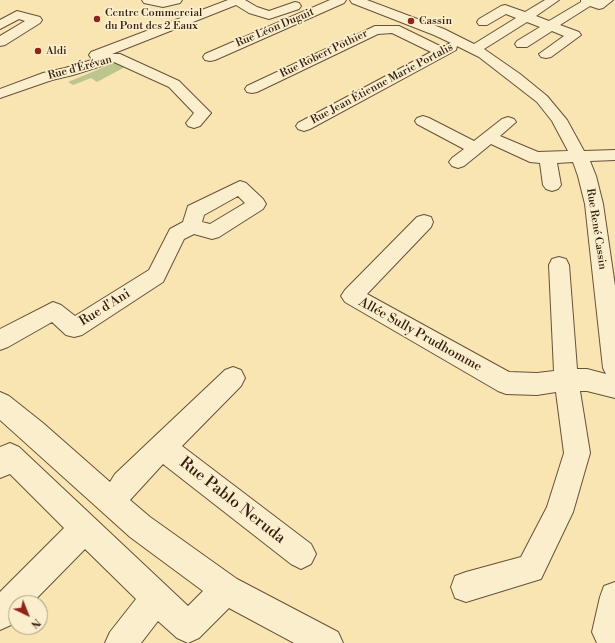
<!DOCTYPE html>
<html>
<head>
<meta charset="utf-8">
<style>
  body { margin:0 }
  #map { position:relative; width:615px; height:643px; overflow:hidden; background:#f9e5b2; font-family:"Libre Bodoni",serif }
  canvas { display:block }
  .north { position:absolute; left:8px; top:595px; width:40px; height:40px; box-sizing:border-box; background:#fbeecd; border:1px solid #ac9c82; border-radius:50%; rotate:137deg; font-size:11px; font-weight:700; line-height:16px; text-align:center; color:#362011 }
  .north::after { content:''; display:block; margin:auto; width:14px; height:18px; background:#8f2418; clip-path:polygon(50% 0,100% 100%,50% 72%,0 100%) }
</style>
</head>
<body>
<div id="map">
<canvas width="615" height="643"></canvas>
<div class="north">N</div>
</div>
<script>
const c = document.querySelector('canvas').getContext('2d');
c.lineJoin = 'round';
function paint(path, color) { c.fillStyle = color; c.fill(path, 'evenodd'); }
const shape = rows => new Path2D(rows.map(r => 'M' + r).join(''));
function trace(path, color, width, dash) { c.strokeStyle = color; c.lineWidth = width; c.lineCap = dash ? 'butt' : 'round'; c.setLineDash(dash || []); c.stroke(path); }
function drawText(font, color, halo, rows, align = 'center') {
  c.font = font + ' "Libre Bodoni",serif'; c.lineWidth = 3.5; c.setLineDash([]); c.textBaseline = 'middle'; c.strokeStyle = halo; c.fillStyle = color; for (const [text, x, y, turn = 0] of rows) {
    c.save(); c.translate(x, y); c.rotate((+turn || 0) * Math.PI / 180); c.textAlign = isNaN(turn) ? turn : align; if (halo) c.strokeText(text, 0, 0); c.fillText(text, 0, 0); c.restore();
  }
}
paint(shape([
  [114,63,118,63,125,67,97,82,91,78,73,85,68,82]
]), '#bcc58d');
const minor = shape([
  [142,0,182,0,180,3,163,7,144,3,142,0],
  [228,0,245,0,257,7,269,11,295,2,299,3,301,6,299,9,269,19,249,13,236,5,112,54,120,54,179,81,211,113,200,126,194,128,188,126,186,123,194,113,169,87,114,62,73,75,52,80,0,98,0,89,43,73,65,68,95,59,91,58,89,55,91,52,228,0],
  [330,0,346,0,344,3,215,60,210,61,205,60,203,57,205,54,330,0],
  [350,0,367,0,444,29,474,44,516,18,506,14,487,25,479,25,477,22,479,19,501,6,505,5,525,12,545,0,559,0,536,16,549,21,581,2,581,0,613,0,603,8,599,9,590,6,560,25,579,32,581,35,551,57,546,58,541,57,539,54,564,36,552,31,527,47,517,47,515,44,517,41,540,27,527,22,484,49,520,74,547,96,567,120,584,151,615,150,615,160,590,161,596,176,603,204,615,286,615,398,587,391,580,391,590,453,573,512,541,579,466,602,455,598,451,587,455,576,466,572,521,557,547,507,564,453,556,392,537,395,506,394,498,391,345,302,341,296,345,290,417,217,424,215,431,217,433,222,431,227,367,294,509,372,537,373,554,371,549,265,552,259,559,257,566,259,569,265,577,369,587,369,606,374,603,368,585,204,578,176,573,162,557,163,561,185,558,189,552,191,546,189,543,185,540,163,530,162,491,144,464,166,458,168,452,166,449,162,452,158,464,149,417,124,415,121,417,118,423,116,429,118,474,141,502,119,508,117,514,119,516,122,500,136,538,152,568,151,552,121,537,102,479,57,457,46,456,50,447,55,310,129,304,131,298,129,296,126,298,123,431,52,392,33,378,34,257,92,252,93,247,92,245,89,247,86,375,26,399,26,442,47,451,43,434,35,352,3,350,0],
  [17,11,40,17,42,20,40,23,5,45,0,46,0,36,25,21,19,19,0,29,0,20,17,11],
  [240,181,246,183,263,199,266,204,263,209,219,237,212,239,194,234,184,239,163,282,82,335,74,337,66,335,52,322,8,347,0,350,0,329,53,302,61,305,75,316,149,270,170,229,183,222,188,206,240,181],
  [238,196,245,203,210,224,202,222,204,215,238,196],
  [233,367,241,370,245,378,241,386,182,446,311,544,316,554,311,564,301,569,291,564,163,464,130,500,150,517,237,579,338,632,343,643,294,643,229,608,199,638,188,643,177,638,158,621,141,643,105,643,110,632,136,599,85,549,32,603,16,603,16,620,11,625,0,630,0,592,64,528,10,474,0,478,0,447,10,443,19,447,188,606,203,591,130,537,0,420,0,392,9,396,43,423,110,482,115,474,153,438,225,370,233,367],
  [615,582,615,643,597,643,592,632,600,597,604,586,615,582]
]);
trace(minor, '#675139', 2);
paint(minor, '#fbeecd');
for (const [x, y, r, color] of [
  [97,19,4,"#8f2418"],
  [411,21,4,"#8f2418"],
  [38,51,4,"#8f2418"]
]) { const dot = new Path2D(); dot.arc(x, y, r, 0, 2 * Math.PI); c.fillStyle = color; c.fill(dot); trace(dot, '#fbeecd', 1.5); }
drawText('11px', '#362011', '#fbeecd', [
  ["Centre Commercial",105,13],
  ["du Pont des 2 Eaux",105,26],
  ["Cassin",419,21],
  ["Aldi",46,51]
], 'left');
drawText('11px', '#362011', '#fbeecd', [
  ["Rue Léon Duguit",275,28,-23],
  ["Rue Robert Pothier",324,54,-26],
  ["Rue d'Érévan",80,68,-15],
  ["Rue Jean Étienne Marie Portalis",382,84,-28],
  ["Rue René Cassin",596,229,81]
]);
drawText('13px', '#362011', '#fbeecd', [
  ["Rue d'Ani",105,308,-32],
  ["Allée Sully Prudhomme",420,335,29]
]);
drawText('16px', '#362011', '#fbeecd', [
  ["Rue Pablo Neruda",232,501,38]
]);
</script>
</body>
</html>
